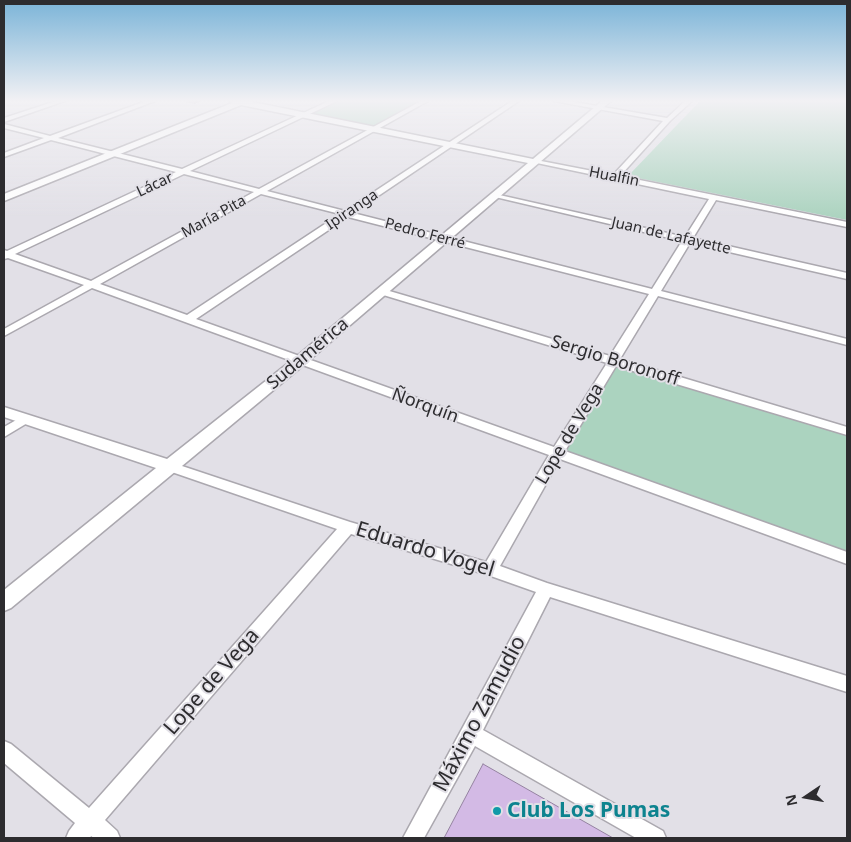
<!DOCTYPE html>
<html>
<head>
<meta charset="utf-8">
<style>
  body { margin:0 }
  #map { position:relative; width:851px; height:842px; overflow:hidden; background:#e2e0e7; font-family:"Noto Sans",sans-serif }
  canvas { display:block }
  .frame { position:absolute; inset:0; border:5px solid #2d2c2f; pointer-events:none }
  .north { position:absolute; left:781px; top:772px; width:50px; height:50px; -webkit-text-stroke:4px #e2e0e7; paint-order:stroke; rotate:258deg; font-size:14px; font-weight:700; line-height:20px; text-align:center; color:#2d2c2f }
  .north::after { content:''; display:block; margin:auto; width:18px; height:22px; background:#2d2c2f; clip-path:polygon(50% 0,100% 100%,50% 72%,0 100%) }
</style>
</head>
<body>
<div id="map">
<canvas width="851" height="842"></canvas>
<div class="frame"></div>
<div class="north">N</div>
</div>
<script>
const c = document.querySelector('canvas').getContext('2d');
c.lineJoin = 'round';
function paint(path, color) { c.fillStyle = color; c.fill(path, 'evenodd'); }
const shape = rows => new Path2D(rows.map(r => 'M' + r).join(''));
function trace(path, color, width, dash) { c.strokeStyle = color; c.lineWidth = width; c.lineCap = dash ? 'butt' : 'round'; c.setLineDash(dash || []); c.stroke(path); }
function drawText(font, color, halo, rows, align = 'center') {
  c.font = font + ' "Noto Sans",sans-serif'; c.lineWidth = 4; c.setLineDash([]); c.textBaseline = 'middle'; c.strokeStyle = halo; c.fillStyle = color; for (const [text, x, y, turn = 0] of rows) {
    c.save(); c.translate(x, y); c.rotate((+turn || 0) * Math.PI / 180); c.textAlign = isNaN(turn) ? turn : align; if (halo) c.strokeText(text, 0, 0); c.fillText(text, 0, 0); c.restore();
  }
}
paint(shape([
  [334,101,425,101,375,129,304,115],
  [700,101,847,101,847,220,628,176],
  [615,360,847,431,847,558,557,453]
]), '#abd3bf');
const minor = shape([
  [56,101,65,101,4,122,4,118,56,101],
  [146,101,155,101,58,138,182,169,329,101,337,101,190,171,259,189,421,101,428,101,267,191,345,211,512,101,519,101,353,213,652,289,682,241,491,196,495,194,685,237,709,199,532,162,536,160,613,175,663,121,554,101,568,101,667,118,685,101,692,101,670,121,620,176,847,222,847,227,716,200,693,238,847,273,847,279,690,243,661,291,847,339,847,345,658,296,620,359,847,427,847,435,616,366,565,451,847,552,847,564,560,459,500,566,547,583,847,676,847,692,550,597,483,730,663,831,666,838,636,838,475,746,424,838,403,838,536,592,488,575,351,534,105,820,117,831,120,838,94,838,91,836,90,838,66,838,69,831,75,823,4,763,4,741,11,744,89,808,337,529,166,470,164,467,166,464,176,464,350,522,486,562,549,455,92,288,4,336,4,329,84,285,8,258,4,259,4,250,7,251,176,172,51,140,4,157,4,153,44,138,4,128,4,124,50,136,146,101],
  [184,174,254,192,91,281,15,254,184,174],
  [261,194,340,214,187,315,100,284,261,194],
  [348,217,649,294,610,356,386,290,380,290,378,292,380,294,607,363,554,447,196,319,348,217],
  [25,415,29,416,31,419,29,422,4,437,4,427,25,415]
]);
const tertiary = shape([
  [229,101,248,101,533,159,602,101,611,101,306,363,11,608,4,611,4,590,156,468,4,417,4,407,167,459,296,357,528,163,241,105,4,201,4,194,232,103,229,101]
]);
trace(minor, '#aba8af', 3);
trace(tertiary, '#aba8af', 3);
paint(minor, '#fff');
paint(tertiary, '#fff');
paint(shape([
  [186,101,201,101,194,104,186,102]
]), '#b5a0c5');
paint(shape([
  [194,101,201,101,194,104]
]), '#9482a0');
const building = shape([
  [483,764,613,838,444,838,483,764]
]);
paint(building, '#d3bae5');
trace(building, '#9482a0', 1);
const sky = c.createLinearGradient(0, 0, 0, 219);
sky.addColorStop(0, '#7bb4d8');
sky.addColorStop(0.46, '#f2f1f4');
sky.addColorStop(1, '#f2f1f400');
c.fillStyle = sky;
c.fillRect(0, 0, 851, 219);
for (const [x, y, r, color] of [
  [497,811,5,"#0f9aa8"]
]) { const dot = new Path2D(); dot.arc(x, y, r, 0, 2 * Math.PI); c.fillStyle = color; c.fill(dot); trace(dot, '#e2e0e7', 2); }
drawText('15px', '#2d2c2f', '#e2e0e7', [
  ["Hualfin",614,177,11],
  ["Lácar",155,185,-25],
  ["Ipiranga",352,210,-34],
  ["María Pita",214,217,-29],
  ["Pedro Ferré",425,234,15],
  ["Juan de Lafayette",671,236,13]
]);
drawText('18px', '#2d2c2f', '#e2e0e7', [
  ["Sudamérica",308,354,-40],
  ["Sergio Boronoff",615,361,17],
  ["Ñorquín",425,406,20],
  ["Lope de Vega",570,434,-59]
]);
drawText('21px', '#2d2c2f', '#e2e0e7', [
  ["Eduardo Vogel",425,550,17],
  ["Lope de Vega",212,682,-49],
  ["Máximo Zamudio",480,714,-62]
]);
drawText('bold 21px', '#0d838f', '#e2e0e7', [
  ["Club Los Pumas",507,811]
], 'left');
</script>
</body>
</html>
